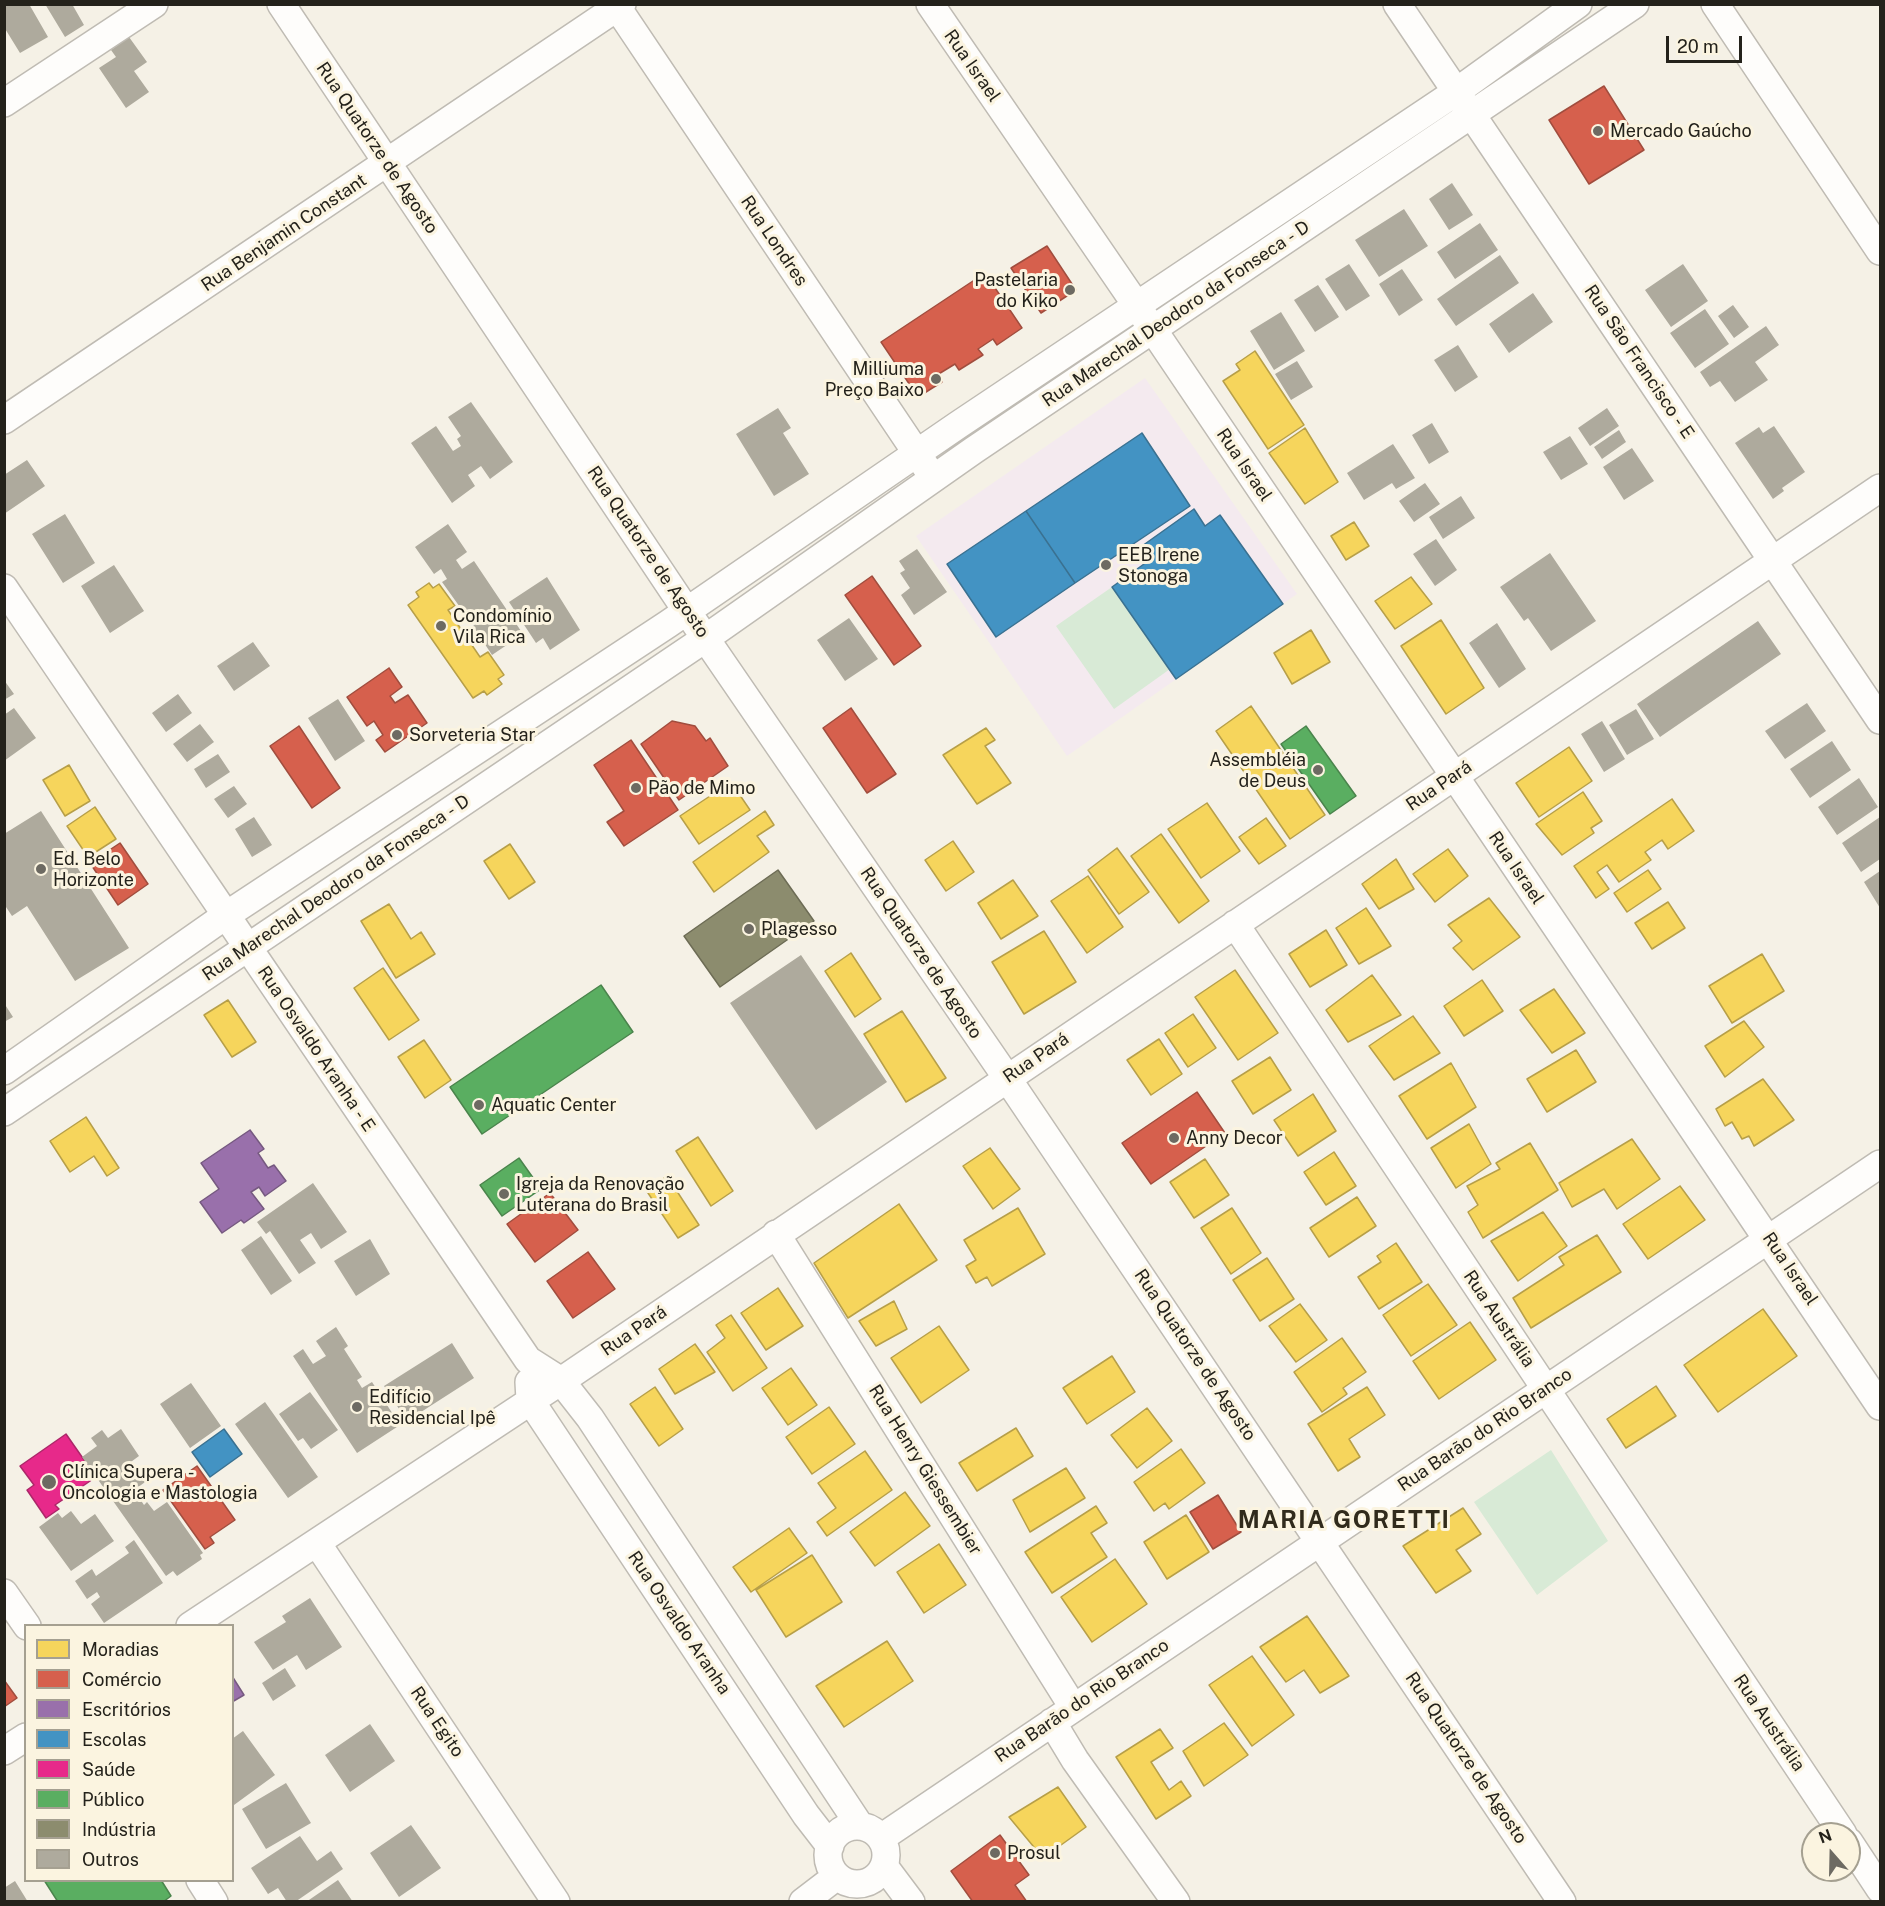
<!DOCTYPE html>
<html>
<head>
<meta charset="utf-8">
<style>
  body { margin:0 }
  #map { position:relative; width:1885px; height:1906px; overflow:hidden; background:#f5f1e6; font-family:"Public Sans",sans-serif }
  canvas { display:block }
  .frame { position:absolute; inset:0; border:6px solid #24221b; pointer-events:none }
  .legend { position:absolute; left:24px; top:1624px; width:210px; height:258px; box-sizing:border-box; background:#fbf4e0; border:2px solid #a5a091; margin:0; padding:8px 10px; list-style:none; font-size:18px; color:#24221b }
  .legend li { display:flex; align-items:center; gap:12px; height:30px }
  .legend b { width:30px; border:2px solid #a5a091 }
  .north { position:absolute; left:1801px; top:1822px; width:60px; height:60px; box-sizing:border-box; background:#fbf4e0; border:2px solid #a5a091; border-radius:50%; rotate:340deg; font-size:16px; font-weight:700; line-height:24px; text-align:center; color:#24221b }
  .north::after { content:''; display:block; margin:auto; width:21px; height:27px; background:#6d6a62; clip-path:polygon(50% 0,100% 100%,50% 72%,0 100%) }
  .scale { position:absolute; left:1666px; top:36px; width:76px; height:27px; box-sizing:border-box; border:3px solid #24221b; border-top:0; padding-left:8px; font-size:18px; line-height:21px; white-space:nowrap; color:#24221b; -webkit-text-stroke:4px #fbf4e0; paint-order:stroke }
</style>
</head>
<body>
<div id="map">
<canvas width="1885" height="1906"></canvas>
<div class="frame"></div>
<ul class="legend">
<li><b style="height:16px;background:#f6d55c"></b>Moradias</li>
<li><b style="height:16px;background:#d6604d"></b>Comércio</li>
<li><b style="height:16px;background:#9970ab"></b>Escritórios</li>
<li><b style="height:16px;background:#4393c3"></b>Escolas</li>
<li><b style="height:16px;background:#e7298a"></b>Saúde</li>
<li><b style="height:16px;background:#5aae61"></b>Público</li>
<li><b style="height:16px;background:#8c8c6e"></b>Indústria</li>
<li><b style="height:16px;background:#aeaa9d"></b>Outros</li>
</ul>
<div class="north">N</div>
<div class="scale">20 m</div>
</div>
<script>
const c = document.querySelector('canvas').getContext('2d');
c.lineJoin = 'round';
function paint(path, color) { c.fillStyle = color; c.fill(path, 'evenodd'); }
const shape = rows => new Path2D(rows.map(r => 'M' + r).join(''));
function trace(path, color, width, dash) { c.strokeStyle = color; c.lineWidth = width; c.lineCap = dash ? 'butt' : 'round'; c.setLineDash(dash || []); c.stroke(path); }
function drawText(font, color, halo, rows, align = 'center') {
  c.font = font + ' "Public Sans",sans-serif'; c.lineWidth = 6; c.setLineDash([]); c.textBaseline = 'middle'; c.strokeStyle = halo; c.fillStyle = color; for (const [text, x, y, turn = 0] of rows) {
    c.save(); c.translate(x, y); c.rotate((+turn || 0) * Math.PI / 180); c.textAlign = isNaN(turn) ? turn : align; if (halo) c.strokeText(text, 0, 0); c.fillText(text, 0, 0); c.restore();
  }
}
paint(shape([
  [1145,378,1297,594,1067,756,916,536]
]), '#f4eaef');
paint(shape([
  [1112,587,1170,669,1114,709,1056,626],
  [1551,1450,1608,1541,1537,1595,1474,1502]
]), '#d8ead6');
const homes = shape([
  [1255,351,1304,425,1268,449,1223,381,1240,370,1236,364,1255,351],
  [1305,428,1338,482,1305,504,1269,453,1305,428],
  [1354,522,1369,546,1346,560,1331,536,1354,522],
  [1411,577,1432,604,1395,629,1375,601,1411,577],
  [429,583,433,588,439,584,455,606,448,610,480,657,488,652,504,675,498,679,502,684,487,695,484,691,473,698,408,605,419,597,416,592,429,583],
  [1441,620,1484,688,1446,714,1401,646,1441,620],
  [1311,630,1330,662,1292,684,1274,653,1311,630],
  [1251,706,1325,815,1290,839,1216,731,1251,706],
  [986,728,995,740,985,746,1011,783,977,804,943,755,986,728],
  [1569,747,1592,781,1539,817,1516,783,1569,747],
  [69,765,90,801,65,816,43,780,69,765],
  [731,782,750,810,699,844,680,816,731,782],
  [1583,792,1602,821,1591,828,1594,833,1562,855,1536,824,1583,792],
  [1672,799,1694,831,1668,849,1662,840,1645,852,1651,860,1619,882,1607,865,1597,872,1609,889,1596,898,1574,866,1672,799],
  [1207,803,1240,851,1201,878,1168,829,1207,803],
  [95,807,116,839,88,857,67,826,95,807],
  [765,811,774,825,757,836,769,852,714,892,693,862,765,811],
  [1266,818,1286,846,1259,864,1239,837,1266,818],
  [1161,834,1209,901,1179,923,1131,856,1161,834],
  [953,841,974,872,946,891,925,860,953,841],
  [510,844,535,882,509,899,484,861,510,844],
  [1117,848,1149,892,1119,914,1088,870,1117,848],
  [1448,849,1468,876,1435,902,1413,874,1448,849],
  [1396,859,1414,889,1379,909,1362,884,1396,859],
  [1648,870,1661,889,1627,912,1614,893,1648,870],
  [1088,876,1123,927,1087,953,1051,901,1088,876],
  [1013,880,1038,916,1001,939,978,903,1013,880],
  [1489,898,1520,937,1473,970,1453,948,1462,941,1448,925,1489,898],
  [1668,902,1685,928,1652,949,1635,923,1668,902],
  [389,904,411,939,421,932,435,954,396,978,361,921,389,904],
  [1366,908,1391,946,1359,964,1336,928,1366,908],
  [1326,930,1347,965,1310,987,1289,954,1326,930],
  [1044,931,1076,982,1024,1014,992,962,1044,931],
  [851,953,881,999,855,1017,825,971,851,953],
  [1762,954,1784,991,1732,1023,1709,986,1762,954],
  [383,968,419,1020,389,1040,354,988,383,968],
  [1235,970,1278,1033,1238,1060,1195,997,1235,970],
  [1372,975,1401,1015,1348,1042,1326,1010,1372,975],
  [1482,980,1503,1011,1464,1036,1444,1006,1482,980],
  [1554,989,1585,1033,1552,1053,1520,1010,1554,989],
  [228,1000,256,1042,232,1057,204,1015,228,1000],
  [902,1011,946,1078,906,1102,864,1034,902,1011],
  [1193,1014,1216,1048,1188,1067,1165,1033,1193,1014],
  [1413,1016,1440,1053,1394,1080,1369,1046,1413,1016],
  [1744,1021,1764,1047,1725,1077,1705,1046,1744,1021],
  [1159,1039,1182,1074,1151,1095,1127,1060,1159,1039],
  [424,1040,451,1080,425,1098,398,1057,424,1040],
  [1576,1050,1596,1082,1547,1112,1527,1079,1576,1050],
  [1270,1057,1291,1090,1253,1114,1232,1081,1270,1057],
  [1451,1063,1476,1107,1427,1139,1399,1096,1451,1063],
  [1763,1079,1794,1120,1754,1146,1749,1136,1742,1139,1732,1122,1725,1126,1716,1109,1763,1079],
  [1313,1094,1336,1131,1298,1156,1274,1120,1313,1094],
  [86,1117,119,1168,107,1176,94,1156,70,1172,50,1141,86,1117],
  [1469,1124,1491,1164,1456,1188,1431,1148,1469,1124],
  [698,1137,733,1191,711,1206,676,1151,698,1137],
  [1632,1139,1660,1179,1617,1209,1604,1189,1572,1207,1559,1183,1632,1139],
  [1530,1143,1558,1190,1483,1238,1468,1212,1478,1205,1467,1186,1500,1169,1496,1163,1530,1143],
  [990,1148,1020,1189,993,1209,963,1166,990,1148],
  [1334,1152,1356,1186,1326,1205,1304,1172,1334,1152],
  [1205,1159,1229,1195,1194,1218,1170,1182,1205,1159],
  [667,1176,699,1225,678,1238,646,1190,667,1176],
  [1680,1186,1705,1220,1648,1259,1623,1224,1680,1186],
  [1357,1197,1376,1226,1329,1257,1310,1228,1357,1197],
  [899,1204,937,1260,848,1318,814,1263,899,1204],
  [1018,1208,1045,1254,992,1286,987,1277,976,1283,966,1266,976,1260,964,1240,1018,1208],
  [1232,1208,1261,1253,1231,1274,1201,1228,1232,1208],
  [1543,1212,1567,1246,1518,1281,1491,1241,1543,1212],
  [1597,1235,1621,1272,1531,1328,1513,1298,1564,1265,1559,1257,1597,1235],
  [1396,1243,1422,1282,1379,1309,1358,1277,1381,1262,1377,1256,1396,1243],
  [1267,1258,1294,1299,1260,1321,1233,1280,1267,1258],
  [1428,1284,1457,1325,1411,1356,1383,1315,1428,1284],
  [778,1288,803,1326,766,1350,741,1313,778,1288],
  [894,1301,907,1329,876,1346,859,1321,894,1301],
  [1300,1304,1327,1340,1296,1362,1269,1326,1300,1304],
  [1763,1309,1797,1356,1718,1412,1684,1365,1763,1309],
  [731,1315,767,1368,733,1391,707,1352,725,1338,716,1325,731,1315],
  [1470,1322,1496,1360,1439,1399,1413,1361,1470,1322],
  [939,1326,969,1370,921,1403,891,1358,939,1326],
  [1342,1338,1366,1372,1343,1388,1347,1394,1322,1412,1294,1372,1342,1338],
  [695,1344,715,1372,675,1394,659,1369,695,1344],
  [1112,1356,1135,1392,1087,1424,1063,1388,1112,1356],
  [791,1368,817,1405,788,1425,762,1388,791,1368],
  [1656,1386,1676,1416,1626,1448,1607,1419,1656,1386],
  [655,1387,683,1429,659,1446,630,1404,655,1387],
  [1367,1387,1385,1415,1349,1439,1360,1457,1338,1471,1308,1424,1367,1387],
  [829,1407,855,1444,812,1474,786,1437,829,1407],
  [1147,1408,1172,1441,1137,1468,1111,1435,1147,1408],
  [1016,1428,1033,1456,977,1491,959,1463,1016,1428],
  [1181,1449,1205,1483,1169,1509,1165,1503,1154,1511,1134,1482,1181,1449],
  [865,1451,892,1490,827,1536,817,1522,836,1508,818,1483,865,1451],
  [1066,1468,1085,1498,1030,1532,1013,1500,1066,1468],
  [905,1492,930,1526,875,1566,850,1532,905,1492],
  [1096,1506,1107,1523,1091,1533,1107,1557,1052,1593,1025,1552,1096,1506],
  [1463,1508,1481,1534,1456,1550,1471,1571,1436,1593,1403,1546,1463,1508],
  [1186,1515,1209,1552,1167,1579,1144,1542,1186,1515],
  [789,1528,807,1553,751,1592,733,1567,789,1528],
  [939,1544,966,1585,924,1613,897,1572,939,1544],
  [812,1555,842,1602,786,1637,756,1590,812,1555],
  [1115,1559,1147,1604,1092,1642,1061,1597,1115,1559],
  [1307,1616,1349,1676,1320,1693,1304,1670,1286,1682,1260,1647,1307,1616],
  [887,1641,913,1681,844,1727,816,1686,887,1641],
  [1252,1656,1294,1715,1252,1746,1209,1685,1252,1656],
  [1224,1723,1248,1755,1204,1786,1183,1751,1224,1723],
  [1160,1729,1173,1748,1151,1762,1169,1790,1181,1781,1191,1796,1156,1819,1116,1757,1160,1729],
  [1058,1787,1086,1827,1043,1858,1009,1817,1058,1787]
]);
paint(homes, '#f6d55c');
trace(homes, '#b79f48', 1.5);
const shops = shape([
  [1604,86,1644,150,1589,184,1549,120,1604,86],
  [1047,246,1076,290,1041,313,1011,268,1047,246],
  [985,273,1022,328,997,345,993,339,978,349,983,355,959,370,955,364,937,375,942,382,918,397,881,342,985,273],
  [872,576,921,646,894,665,845,595,872,576],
  [389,668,402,687,390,696,395,703,408,695,427,723,385,752,376,740,383,735,374,721,367,726,347,697,389,668],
  [851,708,896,774,867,793,823,728,851,708],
  [672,721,695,726,706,741,710,738,728,766,679,800,641,744,672,721],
  [299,726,340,788,312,808,270,746,299,726],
  [631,740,678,810,624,846,607,822,624,811,594,765,631,740],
  [120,843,148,884,118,905,90,863,120,843],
  [1197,1092,1225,1133,1151,1184,1122,1143,1197,1092],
  [550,1193,578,1230,535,1262,507,1224,550,1193],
  [588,1252,615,1289,573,1318,547,1281,588,1252],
  [197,1466,235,1520,210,1537,214,1543,205,1549,163,1490,197,1466],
  [1218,1495,1241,1532,1213,1549,1190,1512,1218,1495],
  [4,1680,17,1698,4,1707,4,1680],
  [1000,1835,1029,1875,1015,1885,1027,1902,973,1902,951,1871,1000,1835]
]);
paint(shops, '#d6604d');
trace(shops, '#a14d3e', 1.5);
const offices = shape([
  [250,1130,264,1149,258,1153,268,1168,274,1165,286,1181,265,1196,259,1187,251,1192,264,1209,244,1223,241,1220,222,1233,200,1202,219,1189,201,1163,250,1130],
  [232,1676,244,1695,232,1702,232,1676]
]);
paint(offices, '#9970ab');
trace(offices, '#765980', 1.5);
const schools = shape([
  [1142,433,1190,506,1075,583,1026,511,1142,433],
  [1194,509,1205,526,1220,515,1283,604,1176,679,1112,587,1144,564,1135,551,1194,509],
  [1026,511,1075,583,996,637,947,564,1026,511],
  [224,1429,242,1454,210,1477,192,1452,224,1429]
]);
paint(schools, '#4393c3');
trace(schools, '#3a7191', 1.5);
const health = shape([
  [66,1434,96,1477,55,1505,59,1509,46,1518,27,1490,34,1485,20,1466,66,1434]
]);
paint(health, '#e7298a');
trace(health, '#ac2769', 1.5);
const public = shape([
  [1306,726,1356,796,1330,814,1281,744,1306,726],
  [601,985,633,1032,482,1134,450,1087,601,985],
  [519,1158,541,1189,502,1216,480,1185,519,1158],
  [44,1880,161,1880,171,1896,163,1902,58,1902,44,1880]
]);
paint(public, '#5aae61');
trace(public, '#4a844c', 1.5);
const industry = shape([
  [778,870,814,921,720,987,684,936,778,870]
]);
paint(industry, '#8c8c6e');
trace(industry, '#6d6c55', 1.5);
paint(shape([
  [4,4,29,4,48,37,20,53,4,27],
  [45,4,72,4,84,25,65,37],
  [129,37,147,62,134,71,149,92,126,108,99,68,116,57,111,50],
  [1452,183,1473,215,1449,230,1429,199],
  [1404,209,1428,246,1379,277,1355,240],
  [1480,223,1498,250,1455,279,1437,252],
  [1500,255,1519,283,1456,326,1437,299],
  [1349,264,1370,296,1346,311,1325,279],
  [1683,264,1708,301,1671,327,1645,290],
  [1402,269,1423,300,1399,316,1379,284],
  [1318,285,1339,317,1315,332,1294,300],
  [1533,293,1553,322,1509,353,1489,324],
  [1733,305,1749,327,1734,338,1718,316],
  [1705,309,1729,344,1695,368,1670,333],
  [1281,312,1305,351,1274,370,1250,331],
  [1766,326,1779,345,1755,362,1768,380,1735,402,1720,381,1710,387,1700,372],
  [1458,345,1478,377,1455,392,1434,360],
  [1297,361,1313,387,1291,400,1275,374],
  [471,402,513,462,490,479,481,466,468,475,475,486,452,503,411,443,436,426,453,451,461,446,457,439,461,436,448,417],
  [778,408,791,428,783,433,809,474,774,496,736,434],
  [1607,408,1619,426,1590,446,1578,428],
  [1432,423,1449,452,1429,464,1412,435],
  [1774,426,1805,472,1782,488,1784,491,1773,499,1735,443,1759,427,1763,433],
  [1619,430,1626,442,1602,459,1594,447],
  [1570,436,1588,464,1561,480,1543,452],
  [1393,444,1415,478,1396,489,1392,483,1364,500,1347,473],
  [1632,448,1654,481,1624,500,1603,467],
  [27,460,45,486,4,514,4,475],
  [1425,483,1440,504,1414,522,1399,501],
  [1461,496,1475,518,1443,539,1429,517],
  [65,514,95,563,63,583,32,534],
  [448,524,467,552,456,560,462,569,474,561,523,634,492,655,473,626,477,623,472,614,467,617,442,582,447,579,441,569,434,574,415,547],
  [1436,539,1457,570,1435,586,1413,554],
  [917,549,947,592,914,615,901,595,910,588,900,573,905,570,899,561],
  [1550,553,1596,621,1551,651,1528,618,1524,621,1500,587],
  [114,565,144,611,110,633,81,586],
  [547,577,580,630,550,650,543,638,536,643,509,602],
  [849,618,878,659,845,681,817,640],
  [1758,621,1781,654,1660,737,1637,704],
  [1497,623,1526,669,1499,688,1469,643],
  [253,642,270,666,234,691,217,666],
  [4,680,14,694,4,700],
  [178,694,192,713,166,732,152,713],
  [338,699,365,741,335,761,308,718],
  [1807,703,1826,731,1785,759,1765,731],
  [14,708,36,738,4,761,4,715],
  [1636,709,1654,739,1627,755,1609,725],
  [1602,721,1625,759,1604,772,1581,734],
  [200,724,214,742,187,762,173,744],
  [1832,741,1851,770,1810,798,1790,769],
  [218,754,230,772,206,788,194,769],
  [1859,778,1878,807,1837,835,1818,807],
  [234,786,247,804,228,818,214,799],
  [41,811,129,948,75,981,27,906,12,916,4,904,4,834],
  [254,817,272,845,252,857,235,829],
  [1880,817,1880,859,1861,872,1842,843],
  [1880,871,1880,908,1864,882],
  [801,955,887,1082,816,1130,730,1003],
  [4,1003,13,1017,4,1022],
  [313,1183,347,1232,321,1249,311,1233,300,1240,316,1263,299,1274,270,1231,266,1234,257,1222],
  [261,1236,292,1281,271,1295,241,1250],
  [370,1239,390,1274,356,1296,334,1261],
  [336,1327,348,1346,344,1349,362,1377,357,1380,362,1388,372,1382,400,1425,357,1453,293,1356,303,1349,313,1364,326,1356,316,1341],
  [452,1343,474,1378,407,1421,384,1386],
  [191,1383,221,1426,190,1448,160,1404],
  [310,1392,338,1430,311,1449,303,1438,298,1441,279,1414],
  [265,1402,318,1477,288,1498,235,1424],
  [121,1429,139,1456,124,1467,129,1474,139,1467,148,1480,134,1490,144,1505,147,1502,154,1511,167,1502,203,1553,200,1555,202,1559,177,1576,173,1571,166,1576,82,1457,97,1446,91,1438,102,1430,108,1438],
  [71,1511,81,1524,95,1514,114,1541,71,1571,39,1527,58,1513,62,1518],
  [134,1540,163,1583,104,1623,91,1604,100,1597,97,1592,87,1599,75,1581,92,1569,96,1576,129,1553,125,1547],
  [310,1598,342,1647,306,1670,297,1655,273,1670,254,1642,286,1622,282,1616],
  [285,1668,296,1686,273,1701,262,1683],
  [370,1724,395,1761,350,1792,325,1755],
  [243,1731,275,1775,234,1805,232,1739],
  [286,1783,311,1823,266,1849,242,1809],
  [411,1825,441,1868,399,1897,370,1853],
  [300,1836,317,1861,331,1851,343,1869,295,1902,287,1902,278,1888,268,1894,251,1868],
  [338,1880,353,1902,306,1902],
  [15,1881,28,1902,4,1902,4,1888]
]), '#aeaa9d');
const minor = shape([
  [281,4,686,610,1007,1078,1562,1902],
  [615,4,926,467],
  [930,4,1137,306,1880,1406],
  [1397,4,1880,720],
  [1715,4,1880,251],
  [4,103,154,4],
  [4,420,622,4],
  [4,588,528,1360,561,1381,590,1418,860,1826],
  [1235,924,1843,1834],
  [4,1071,225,916,668,624,958,425,1456,92,1578,4],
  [4,1112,706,638,974,450,1635,4],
  [776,1234,1073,1707],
  [529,1382,530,1400,806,1815,830,1846],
  [317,1543,556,1902],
  [4,1593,27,1626],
  [190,1626,561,1381,1880,488],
  [1052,1722,1075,1760,1176,1902],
  [4,1751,26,1737],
  '828 1855a29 29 0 1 1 58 0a29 29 0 1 1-58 0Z',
  [881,1838,1880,1164],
  [1849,1842,1880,1889],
  [884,1866,911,1902],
  [200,1880,214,1902],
  [803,1902,837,1876]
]);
trace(minor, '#bfbbb3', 30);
trace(minor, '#fefdfb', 27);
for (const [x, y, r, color] of [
  [1598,131,6,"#6d6a62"],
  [1070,290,6,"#6d6a62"],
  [936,379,6,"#6d6a62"],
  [1106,565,6,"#6d6a62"],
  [441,626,6,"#6d6a62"],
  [397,735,6,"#6d6a62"],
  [1318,770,6,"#6d6a62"],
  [636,788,6,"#6d6a62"],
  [41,869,6,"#6d6a62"],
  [749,929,6,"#6d6a62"],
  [479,1105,6,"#6d6a62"],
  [1174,1138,6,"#6d6a62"],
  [504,1194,6,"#6d6a62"],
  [357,1407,6,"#6d6a62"],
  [49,1482,8,"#6d6a62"],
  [995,1853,6,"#6d6a62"]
]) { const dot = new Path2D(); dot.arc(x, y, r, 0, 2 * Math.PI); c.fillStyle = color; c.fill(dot); trace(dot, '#fbf4e0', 2); }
drawText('18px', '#24221b', '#fbf4e0', [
  ["Rua Israel",972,66,55],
  ["Rua Quatorze de Agosto",377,148,56],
  ["Rua Benjamin Constant",284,233,-34],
  ["Rua Londres",774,241,56],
  ["Rua Marechal Deodoro da Fonseca - D",1176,314,-34],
  ["Rua São Francisco - E",1639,362,56],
  ["Rua Israel",1244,465,56],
  ["Rua Quatorze de Agosto",648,552,56],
  ["Rua Pará",1439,786,-34],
  ["Rua Israel",1516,868,56],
  ["Rua Marechal Deodoro da Fonseca - D",336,888,-34],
  ["Rua Quatorze de Agosto",921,953,56],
  ["Rua Osvaldo Aranha - E",316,1049,56],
  ["Rua Pará",1036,1058,-34],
  ["Rua Israel",1790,1269,56],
  ["Rua Austrália",1499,1319,56],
  ["Rua Pará",634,1331,-34],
  ["Rua Quatorze de Agosto",1195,1355,56],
  ["Rua Barão do Rio Branco",1485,1430,-34],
  ["Rua Henry Giessembier",925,1470,58],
  ["Rua Osvaldo Aranha",679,1623,56],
  ["Rua Barão do Rio Branco",1082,1701,-34],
  ["Rua Egito",437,1722,56],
  ["Rua Austrália",1769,1723,56],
  ["Rua Quatorze de Agosto",1466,1758,56]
]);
drawText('18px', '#24221b', '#fbf4e0', [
  ["Mercado Gaúcho",1610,131],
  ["Pastelaria",1058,280,"right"],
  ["do Kiko",1058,301,"right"],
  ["Milliuma",924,369,"right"],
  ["Preço Baixo",924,390,"right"],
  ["EEB Irene",1118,555],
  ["Stonoga",1118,576],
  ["Condomínio",453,616],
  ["Vila Rica",453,637],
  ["Sorveteria Star",409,735],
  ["Assembléia",1306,760,"right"],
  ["de Deus",1306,781,"right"],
  ["Pão de Mimo",648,788],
  ["Ed. Belo",53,859],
  ["Horizonte",53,880],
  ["Plagesso",761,929],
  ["Aquatic Center",491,1105],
  ["Anny Decor",1186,1138],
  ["Igreja da Renovação",516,1184],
  ["Luterana do Brasil",516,1205],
  ["Edifício",369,1397],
  ["Residencial Ipê",369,1418],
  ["Clínica Supera -",62,1472],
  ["Oncologia e Mastologia",62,1493],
  ["Prosul",1007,1853]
], 'left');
c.letterSpacing = '1.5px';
drawText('bold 24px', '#312b1c', '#fbf4e0', [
  ["MARIA GORETTI",1344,1521]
]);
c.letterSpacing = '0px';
</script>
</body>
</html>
